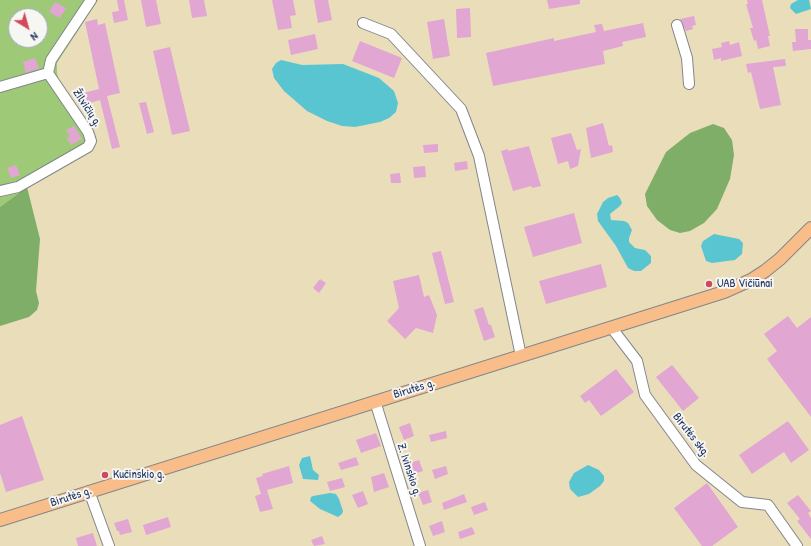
<!DOCTYPE html>
<html>
<head>
<meta charset="utf-8">
<style>
  body { margin:0 }
  #map { position:relative; width:811px; height:546px; overflow:hidden; background:#eadeba; font-family:"Patrick Hand",sans-serif }
  canvas { display:block }
  .north { position:absolute; left:8px; top:8px; width:40px; height:40px; box-sizing:border-box; background:#f6f6f2; border:1px solid #9ea6b7; border-radius:50%; rotate:143deg; font-size:11px; font-weight:700; line-height:16px; text-align:center; color:#1b2f5e }
  .north::after { content:''; display:block; margin:auto; width:14px; height:18px; background:#d1495b; clip-path:polygon(50% 0,100% 100%,50% 72%,0 100%) }
</style>
</head>
<body>
<div id="map">
<canvas width="811" height="546"></canvas>
<div class="north">N</div>
</div>
<script>
const c = document.querySelector('canvas').getContext('2d');
c.lineJoin = 'round';
function paint(path, color) { c.fillStyle = color; c.fill(path, 'evenodd'); }
const shape = rows => new Path2D(rows.map(r => 'M' + r).join(''));
function trace(path, color, width, dash) { c.strokeStyle = color; c.lineWidth = width; c.lineCap = dash ? 'butt' : 'round'; c.setLineDash(dash || []); c.stroke(path); }
function drawText(font, color, halo, rows, align = 'center') {
  c.font = font + ' "Patrick Hand",sans-serif'; c.lineWidth = 4; c.setLineDash([]); c.textBaseline = 'middle'; c.strokeStyle = halo; c.fillStyle = color; for (const [text, x, y, turn = 0] of rows) {
    c.save(); c.translate(x, y); c.rotate((+turn || 0) * Math.PI / 180); c.textAlign = isNaN(turn) ? turn : align; if (halo) c.strokeText(text, 0, 0); c.fillText(text, 0, 0); c.restore();
  }
}
paint(shape([
  [0,0,98,0,57,63,57,73,59,80,90,125,93,133,94,146,27,187,0,207],
  [16,16,40,16,40,40,16,40]
]), '#9eca78');
paint(shape([
  [713,124,724,128,732,140,734,155,730,179,717,209,704,223,690,231,680,233,670,230,657,220,647,206,645,194,666,152,690,133],
  [27,187,40,239,36,291,39,303,37,310,29,317,0,326,0,207]
]), '#7eae68');
paint(shape([
  [798,0,809,0,811,9,796,14,790,8,791,4],
  [281,60,302,65,343,64,379,78,394,91,398,103,396,112,389,118,380,122,355,127,342,126,327,121,307,111,284,91,274,78,272,69,276,63],
  [617,195,620,198,622,203,620,206,610,214,611,220,624,221,628,223,632,230,629,238,629,242,635,248,645,250,651,256,651,263,641,271,634,271,628,268,616,246,598,221,597,214,603,202,608,198],
  [714,234,739,239,743,243,742,254,735,260,712,263,706,261,701,246,703,241],
  [310,456,313,470,319,475,318,480,303,479,299,465,302,458],
  [588,465,599,470,604,476,604,481,600,486,589,494,578,497,570,489,569,482,574,473],
  [330,493,336,494,339,499,343,511,342,514,338,517,320,509,310,501,311,497,313,496]
]), '#59c5d0');
paint(shape([
  [117,0,124,0,128,20,114,23,112,12,119,11],
  [141,0,156,0,161,24,146,27],
  [189,0,204,0,207,16,192,18],
  [272,0,293,0,296,15,290,16,292,28,278,30],
  [314,0,328,0,332,20,318,23],
  [547,0,580,0,580,4,549,9],
  [747,0,762,0,770,36,768,36,770,46,758,49,756,40,754,41,750,28,753,28,746,4,748,4],
  [55,2,66,8,60,18,49,12],
  [470,8,471,37,457,38,456,9],
  [694,16,696,25,692,26,693,29,686,31,680,19],
  [97,19,98,25,105,23,120,93,107,96,120,147,112,149,100,100,79,106,76,95,99,89,85,22],
  [444,19,450,56,433,59,427,22],
  [643,23,646,37,622,42,623,46,603,51,605,64,493,86,486,53,554,38,554,41,596,32,594,25,602,24,604,31],
  [795,29,808,29,808,40,811,40,811,49,793,51,792,42,796,42],
  [315,34,318,49,291,55,288,40],
  [360,41,402,58,394,78,352,61],
  [729,41,730,45,739,42,742,56,721,61,721,58,714,60,712,49,722,47,721,43],
  [170,47,190,131,172,135,153,51],
  [35,58,39,68,26,73,23,62],
  [785,59,786,66,773,67,781,105,760,109,751,72,748,73,746,64],
  [146,102,154,132,147,134,139,103],
  [603,123,609,146,612,145,613,152,591,158,586,128],
  [74,126,82,139,71,145,67,138,70,136,66,130],
  [571,133,577,150,581,149,578,166,570,169,568,161,558,164,551,138],
  [438,144,438,152,424,153,423,145],
  [529,146,541,186,532,188,531,186,513,191,501,151,508,149,508,151],
  [467,161,468,169,455,171,454,163],
  [16,165,20,175,11,178,7,168],
  [425,166,426,177,414,178,413,167],
  [400,173,401,183,391,183,390,174],
  [574,213,582,243,533,257,524,227],
  [441,251,454,302,445,304,432,253],
  [601,264,607,287,546,304,539,281],
  [419,275,424,297,429,295,437,315,433,333,416,328,405,339,387,321,399,308,393,281],
  [320,279,326,283,319,293,313,288],
  [483,307,489,325,491,325,495,337,484,341,474,310],
  [788,316,797,328,811,317,811,417,767,359,777,351,764,334],
  [672,365,699,398,683,411,656,377],
  [616,369,634,392,601,416,589,400,585,403,580,396],
  [22,416,44,480,6,492,0,473,0,425],
  [788,421,809,450,791,463,784,452,752,474,739,455],
  [410,423,414,436,404,440,399,427],
  [446,431,447,438,431,442,429,435],
  [376,433,381,446,361,453,356,440],
  [356,457,359,465,341,470,338,463],
  [419,460,423,471,414,474,410,463],
  [289,466,293,483,267,490,273,509,260,512,255,496,261,494,256,478,263,476,262,474],
  [446,466,448,474,435,479,432,470],
  [384,473,389,487,374,492,371,477],
  [342,478,345,487,330,491,327,482],
  [707,483,738,527,712,546,702,546,674,508],
  [428,490,432,502,423,505,418,493],
  [363,491,368,504,358,508,352,495],
  [464,494,467,502,444,510,442,503],
  [798,495,811,511,808,513,811,518,811,539,797,521,800,519,787,503],
  [485,502,488,510,474,515,471,507],
  [168,517,171,527,146,535,143,525],
  [128,519,132,532,120,535,119,531,117,531,114,523],
  [442,521,445,532,433,536,429,526],
  [472,527,475,534,460,539,458,532],
  [93,533,97,546,78,546,76,538],
  [322,536,325,544,314,546,311,540]
]), '#e1a6d2');
const minor = shape([
  [363,23,391,34,461,109,479,156,521,356],
  [677,25,687,58,689,84],
  [0,87,48,73],
  [0,191,18,187,88,147,91,141,88,132,48,73,51,60,91,0],
  [611,327,637,361,645,395,696,465,742,502,768,505,797,546],
  [375,401,420,546],
  [89,491,109,546]
]);
const major = shape([
  [0,520,724,292,751,280,765,271,780,259,811,228]
]);
trace(minor, '#82868c', 12);
trace(major, '#82868c', 14);
trace(minor, '#fff', 10);
trace(major, '#f8bd89', 12);
for (const [x, y, r, color] of [
  [709,284,4,"#d1495b"],
  [105,475,4,"#d1495b"]
]) { const dot = new Path2D(); dot.arc(x, y, r, 0, 2 * Math.PI); c.fillStyle = color; c.fill(dot); trace(dot, '#f6f6f2', 1.5); }
drawText('12px', '#1b2f5e', '#f6f6f2', [
  ["Žilvičių g.",87,108,57],
  ["Birutės g.",414,389,-17],
  ["Birutės skg.",691,435,52],
  ["Z. Ivinskio g.",409,470,72],
  ["Birutės g.",71,497,-18]
]);
drawText('12px', '#1b2f5e', '#f6f6f2', [
  ["UAB Vičiūnai",717,284],
  ["Kučinskio g.",113,475]
], 'left');
</script>
</body>
</html>
